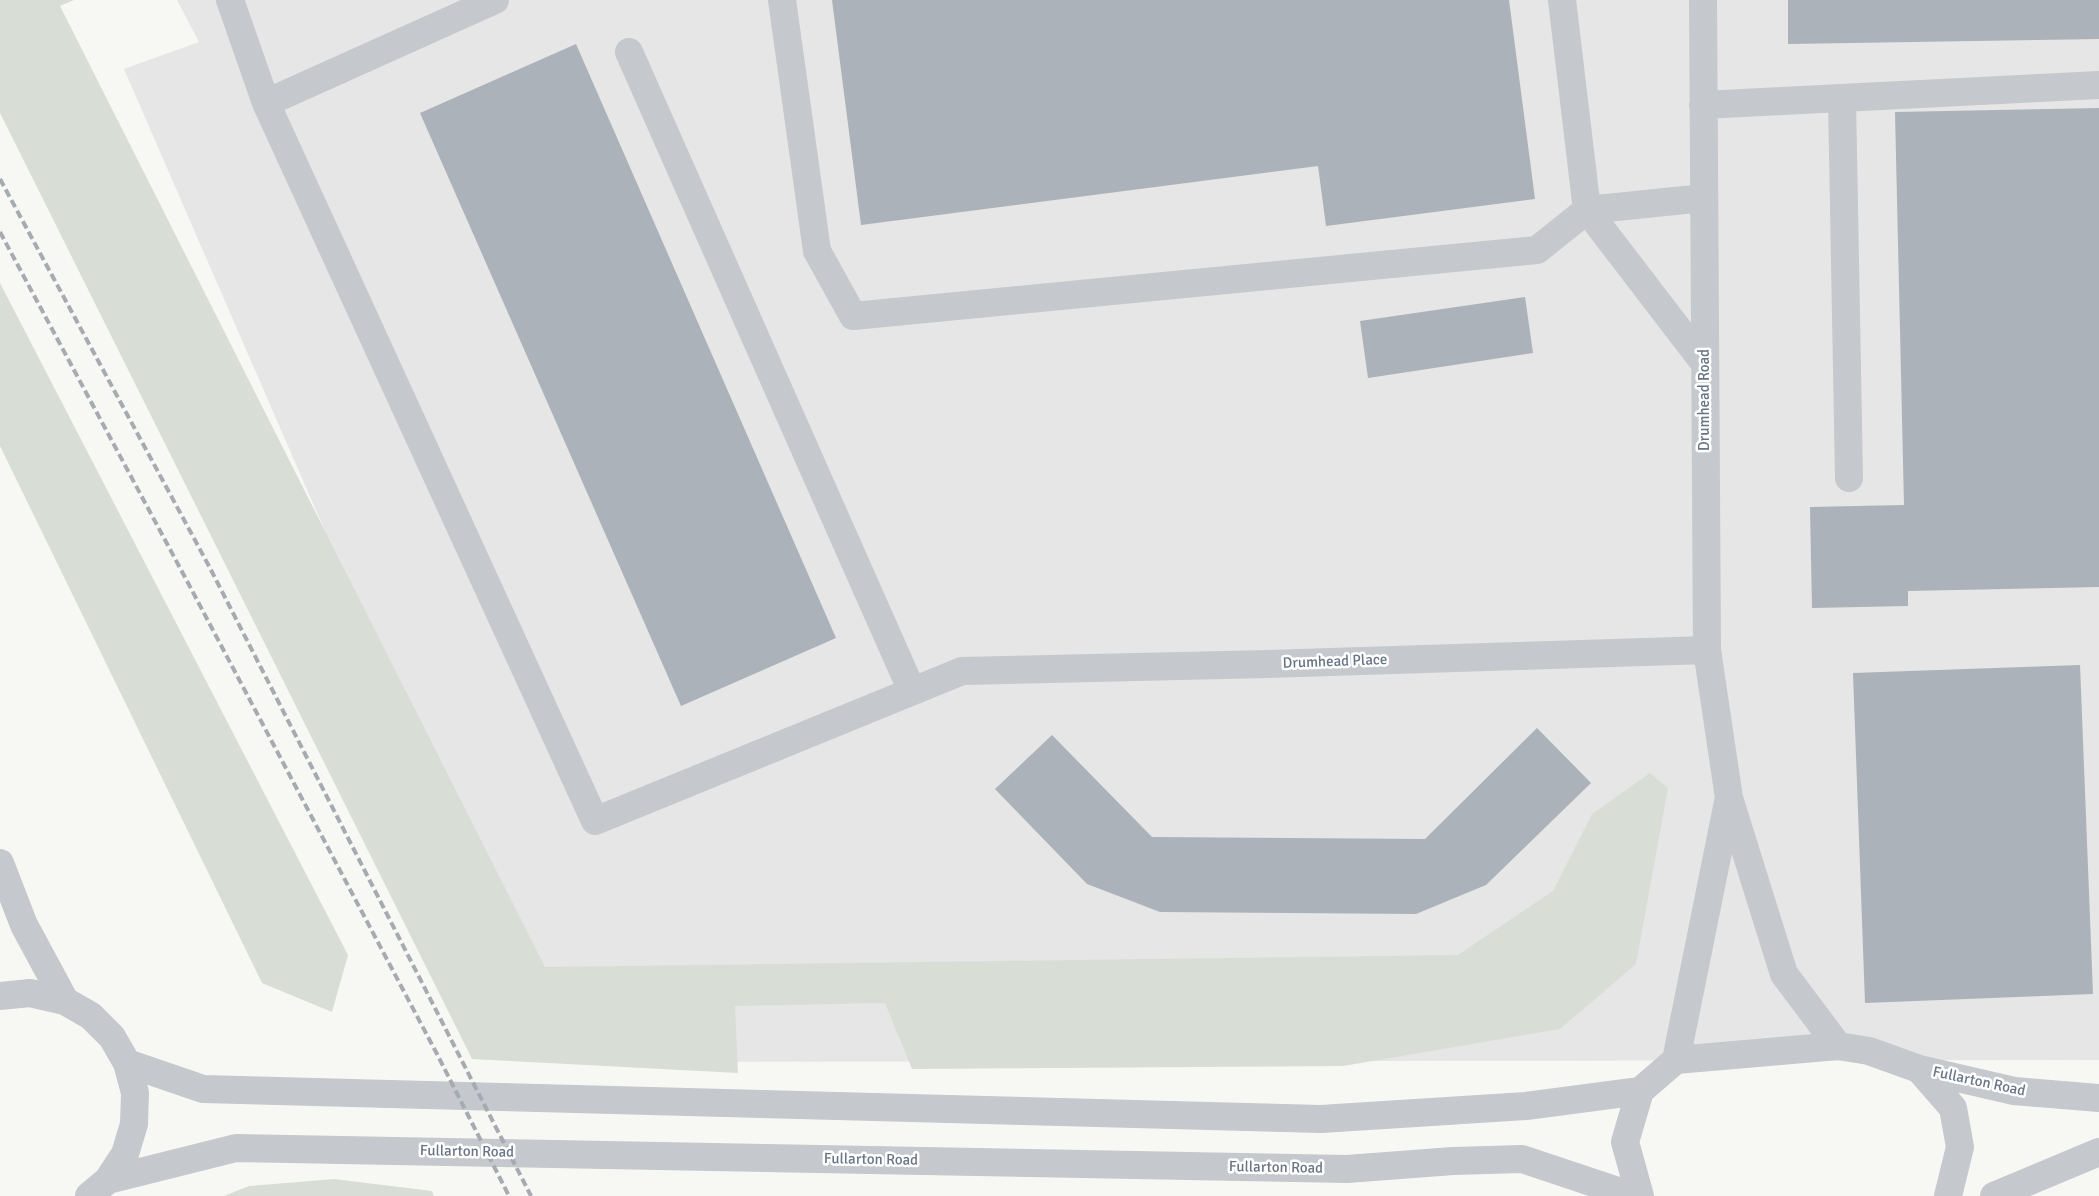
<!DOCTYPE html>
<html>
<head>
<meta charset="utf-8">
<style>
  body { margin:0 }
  canvas { display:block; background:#f7f7f4 }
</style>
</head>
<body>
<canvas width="2099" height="1196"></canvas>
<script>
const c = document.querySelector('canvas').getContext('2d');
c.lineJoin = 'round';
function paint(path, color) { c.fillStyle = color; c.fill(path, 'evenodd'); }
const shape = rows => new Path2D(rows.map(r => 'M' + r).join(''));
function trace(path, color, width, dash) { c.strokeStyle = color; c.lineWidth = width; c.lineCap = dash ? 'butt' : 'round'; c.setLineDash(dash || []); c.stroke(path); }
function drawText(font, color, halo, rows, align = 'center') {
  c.font = font + ' Signika,sans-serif'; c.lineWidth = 5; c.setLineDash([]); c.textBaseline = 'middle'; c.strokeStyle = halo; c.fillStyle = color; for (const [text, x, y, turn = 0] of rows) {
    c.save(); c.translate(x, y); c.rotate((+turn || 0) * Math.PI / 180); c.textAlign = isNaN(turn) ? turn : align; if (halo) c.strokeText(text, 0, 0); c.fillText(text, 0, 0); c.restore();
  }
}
paint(shape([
  [177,0,2099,0,2099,1060,556,1062,124,69,199,42]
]), '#e5e6e5');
paint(shape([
  [0,0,74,0,60,6,545,967,1458,955,1553,891,1592,814,1650,773,1668,788,1636,964,1560,1029,1343,1066,912,1069,885,1003,735,1006,738,1073,472,1059,0,113],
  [0,283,348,955,332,1012,262,983,0,446],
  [334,1179,432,1191,434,1196,224,1196,249,1186]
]), '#d8ded5');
paint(shape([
  [832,0,1509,0,1535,199,1326,226,1318,166,861,225],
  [1788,0,2099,0,2099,39,1788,44],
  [576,44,836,638,681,706,420,113],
  [2099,108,2099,587,1908,591,1908,606,1812,608,1810,507,1904,505,1895,112],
  [1525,297,1533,353,1368,378,1360,321],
  [2080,665,2093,994,1865,1003,1853,673],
  [1537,728,1591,783,1486,885,1416,914,1160,912,1087,884,995,789,1052,735,1152,837,1425,839]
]), '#acb2b9');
trace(shape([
  [230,0,266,103,495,0],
  [782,0,817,251,853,316,1537,250,1587,210,1704,198],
  [1562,0,1587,210,1705,364],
  [1703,0,1707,650,1729,798,1784,974,1838,1046],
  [629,52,912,691],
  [1842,98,1849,478],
  [266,103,595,821,962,671,1268,664,1707,650],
  [1703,105,2099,85],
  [0,863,24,925,65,1001],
  [0,996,30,993,65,1001,91,1016,112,1037,127,1063,135,1093,134,1124,125,1154,108,1180,89,1196],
  [1676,1060,1728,802],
  [127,1063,203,1089,1321,1119,1526,1106,1640,1091],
  [1919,1069,2014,1091,2099,1098],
  [108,1180,236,1148,1347,1169,1453,1161,1522,1159,1633,1196],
  [1640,1196,1625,1142,1640,1091,1676,1060,1838,1046,1869,1051,1919,1069,1953,1108,1960,1147,1948,1196],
  [1994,1196,2099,1152]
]), '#c5c8cc', 28);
trace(shape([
  [0,179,210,568,531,1196],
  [0,232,187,581,437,1054,509,1196]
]), '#a6aab1', 4, [8, 4]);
drawText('15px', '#677485', '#fff', [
  ["Drumhead Road",1705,400,-90],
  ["Drumhead Place",1335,662,-2],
  ["Fullarton Road",1979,1082,12],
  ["Fullarton Road",467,1152,1],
  ["Fullarton Road",871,1160,1],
  ["Fullarton Road",1276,1168,1]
]);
</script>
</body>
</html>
